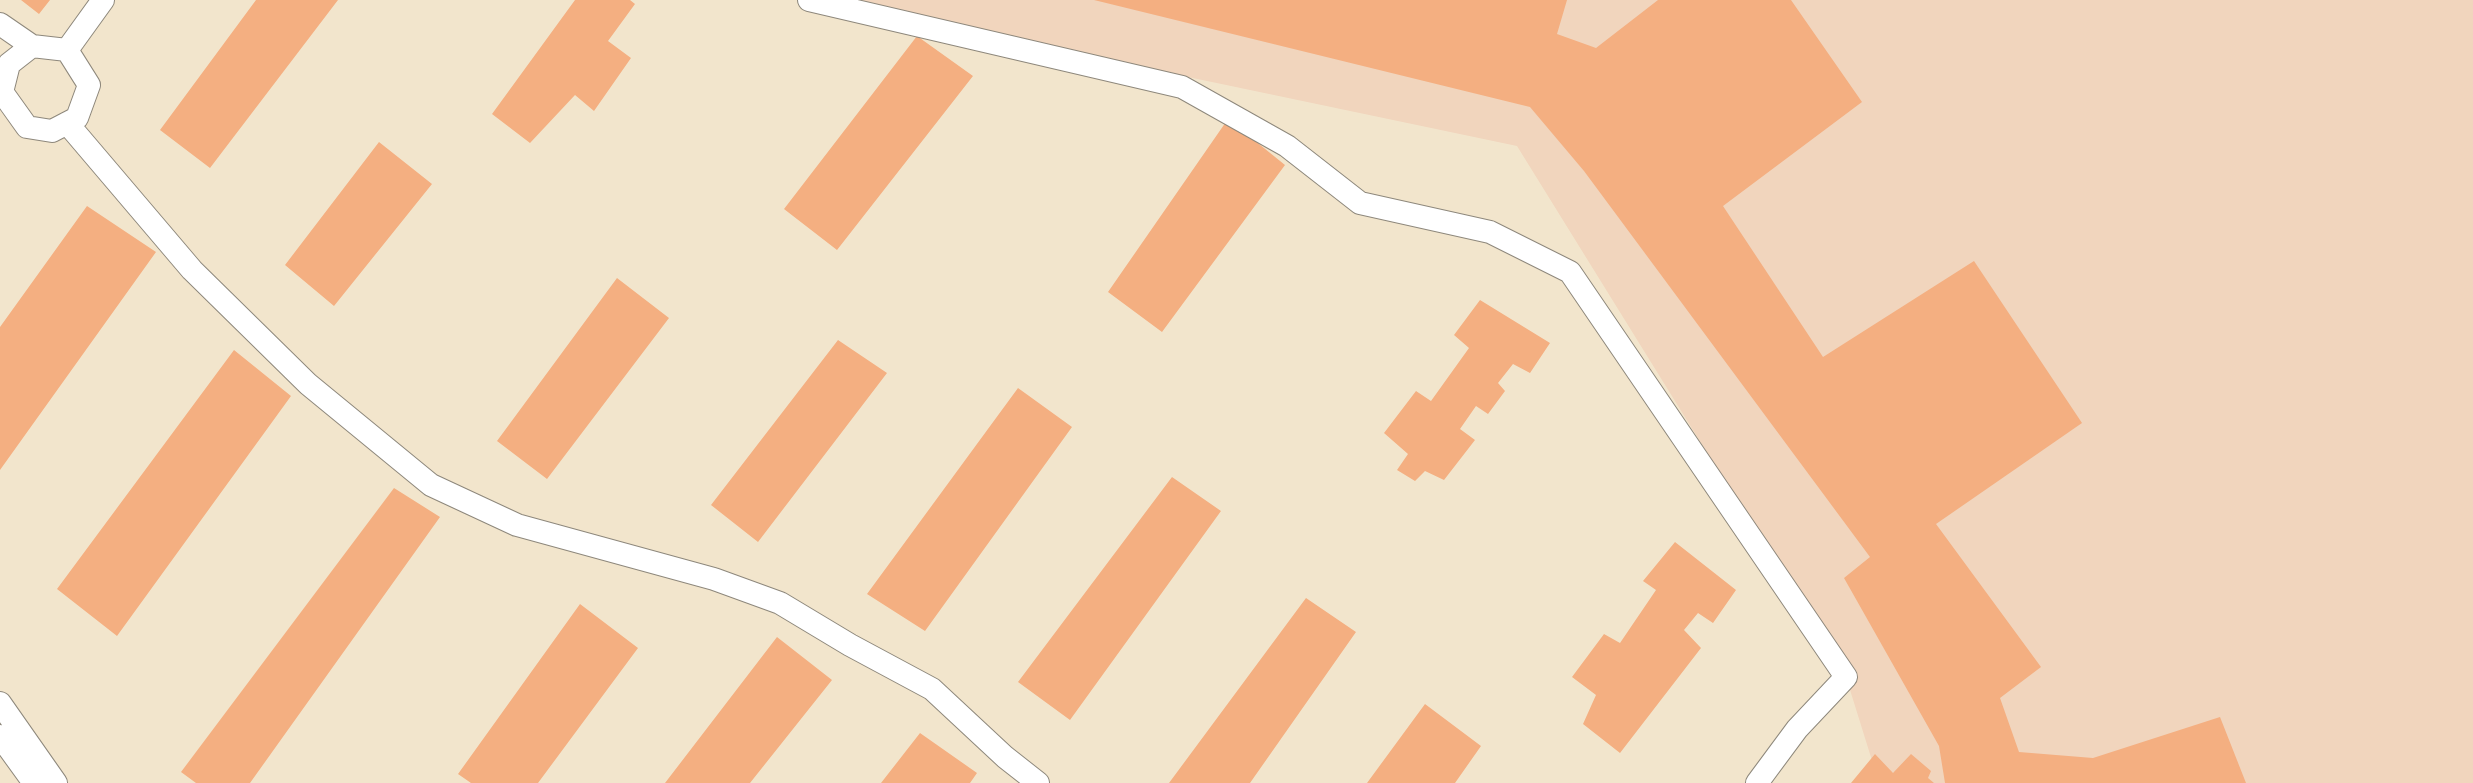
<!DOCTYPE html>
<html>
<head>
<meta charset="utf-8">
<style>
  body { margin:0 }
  canvas { display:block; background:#f2e5cc }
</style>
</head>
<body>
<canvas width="2473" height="783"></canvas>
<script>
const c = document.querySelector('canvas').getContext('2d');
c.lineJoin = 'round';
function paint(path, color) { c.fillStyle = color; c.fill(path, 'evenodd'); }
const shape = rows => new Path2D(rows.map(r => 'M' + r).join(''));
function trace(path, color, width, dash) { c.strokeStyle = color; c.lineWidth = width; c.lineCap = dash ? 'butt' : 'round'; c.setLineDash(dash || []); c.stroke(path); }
paint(shape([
  [821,0,2473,0,2473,783,1879,783,1846,677,1517,146]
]), '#f1d5bd');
paint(shape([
  [21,0,50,0,39,14],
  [256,0,338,0,210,168,160,130],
  [575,0,630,0,635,4,608,41,631,58,594,111,575,95,530,143,492,114],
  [1094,0,1567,0,1557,34,1596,48,1658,0,1791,0,1862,102,1723,206,1823,357,1974,261,2082,423,1936,524,2041,667,2000,698,2019,752,2093,758,2220,717,2246,783,1945,783,1939,746,1844,578,1870,557,1584,171,1530,107],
  [917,36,973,76,837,250,784,209],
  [1228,119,1285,165,1162,332,1108,292],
  [379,142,432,184,334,306,285,265],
  [87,206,156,252,0,470,0,327],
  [617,278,669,318,547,479,497,441],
  [1480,300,1550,343,1530,373,1513,364,1498,383,1505,391,1488,414,1476,406,1460,429,1475,440,1444,480,1425,471,1415,481,1397,470,1408,454,1384,433,1416,391,1431,401,1469,348,1454,335],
  [838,340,887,373,758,542,711,505],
  [234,350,291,396,117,636,57,589],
  [1018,388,1072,427,925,631,867,594],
  [1172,477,1221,511,1070,720,1018,682],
  [394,488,440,517,250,783,196,783,181,772],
  [1675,542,1736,590,1713,623,1698,613,1684,630,1701,648,1620,753,1583,724,1596,695,1572,677,1604,634,1620,643,1656,590,1643,581],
  [1306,598,1356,632,1250,783,1169,783],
  [580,604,638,648,538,783,471,783,458,774],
  [777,637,832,680,750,783,665,783],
  [1425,704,1481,746,1455,783,1367,783],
  [920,733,977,773,970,783,881,783],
  [1875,754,1893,773,1911,754,1931,771,1928,778,1934,783,1851,783]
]), '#f4af81');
const minor = shape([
  [809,0,1182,87,1287,146,1360,203,1490,232,1570,272,1846,677,1797,729,1757,783],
  [0,24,32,46],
  [32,46,67,50,89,85,77,118,52,131,27,127,2,92,9,64,32,46],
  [67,50,103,0],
  [67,123,192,270,308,384,431,485,517,525,714,579,780,603,850,645,932,689,1005,757,1038,783],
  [0,703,56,783],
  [0,736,34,783]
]);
trace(minor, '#8e887c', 24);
trace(minor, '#fff', 22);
</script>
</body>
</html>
